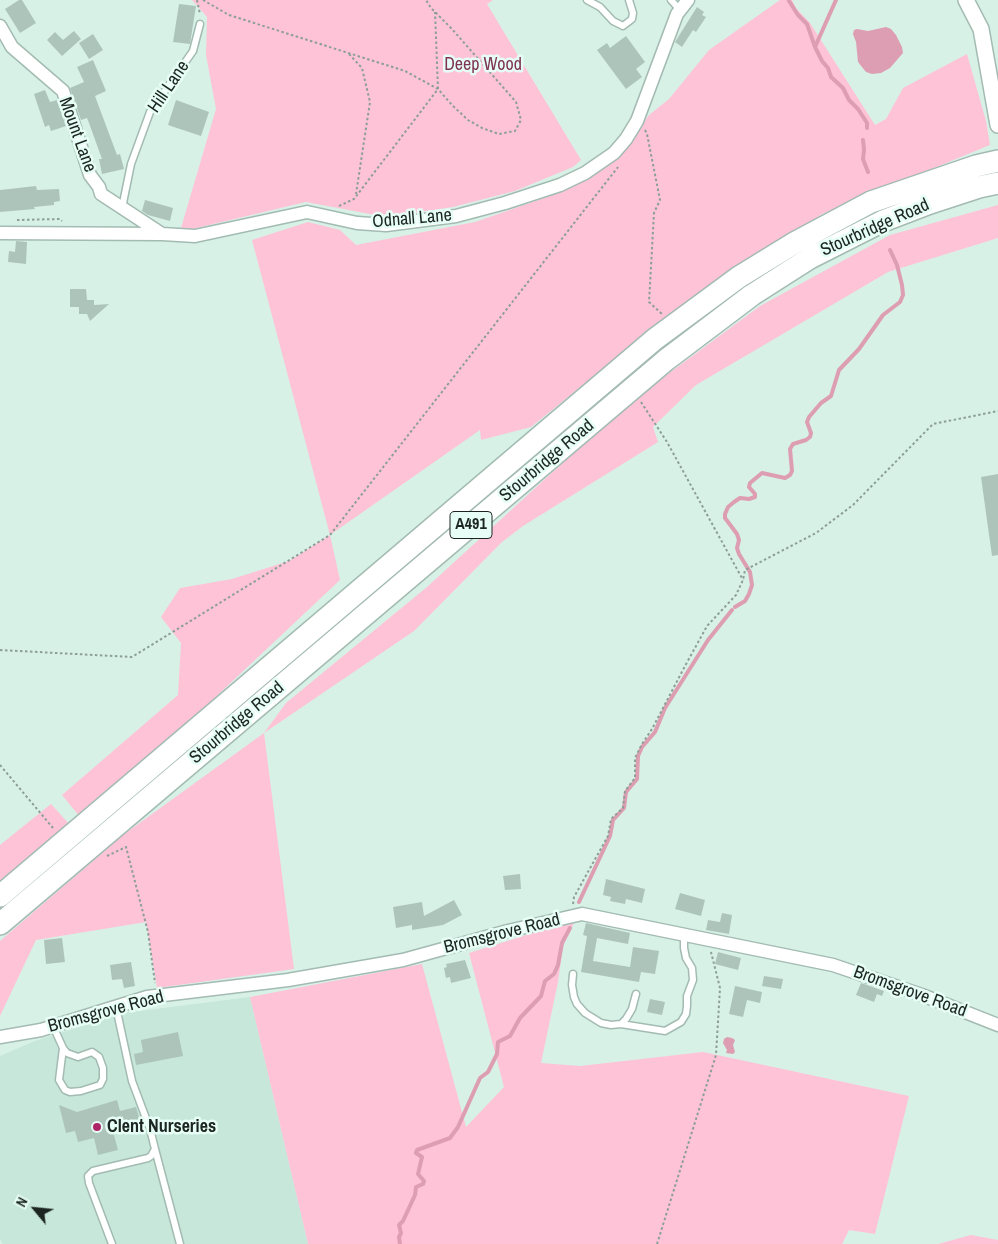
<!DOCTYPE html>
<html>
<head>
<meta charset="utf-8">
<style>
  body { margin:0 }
  #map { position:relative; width:998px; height:1244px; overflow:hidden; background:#d8f1e7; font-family:"Archivo Narrow",sans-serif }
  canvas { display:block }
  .north { position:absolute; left:10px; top:1184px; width:50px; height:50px; -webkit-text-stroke:4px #e6fef5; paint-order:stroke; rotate:298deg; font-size:14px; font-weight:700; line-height:20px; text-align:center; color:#1c2521 }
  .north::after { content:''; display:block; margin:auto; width:18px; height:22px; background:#1c2521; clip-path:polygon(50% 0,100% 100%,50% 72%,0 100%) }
</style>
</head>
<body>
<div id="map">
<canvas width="998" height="1244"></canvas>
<div class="north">N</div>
</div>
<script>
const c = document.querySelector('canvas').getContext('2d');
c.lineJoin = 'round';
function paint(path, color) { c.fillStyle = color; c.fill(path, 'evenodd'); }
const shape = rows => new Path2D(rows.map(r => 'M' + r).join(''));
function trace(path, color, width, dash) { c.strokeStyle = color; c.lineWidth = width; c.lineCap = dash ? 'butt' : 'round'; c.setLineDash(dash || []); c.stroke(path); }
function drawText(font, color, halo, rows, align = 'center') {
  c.font = font + ' "Archivo Narrow",sans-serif'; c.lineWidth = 5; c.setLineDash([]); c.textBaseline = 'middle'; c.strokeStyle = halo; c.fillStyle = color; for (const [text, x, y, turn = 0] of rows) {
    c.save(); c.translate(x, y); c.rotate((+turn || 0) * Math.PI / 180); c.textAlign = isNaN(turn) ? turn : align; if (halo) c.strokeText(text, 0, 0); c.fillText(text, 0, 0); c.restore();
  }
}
paint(shape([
  [250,997,308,1244,3,1244,0,1240,0,1056,35,1041,124,1013]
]), '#c6e7da');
paint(shape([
  [192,0,493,0,487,4,581,160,573,167,515,191,453,207,386,217,306,202,188,230,181,228,216,109,206,55,207,17],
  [780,0,792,0,796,8,810,23,875,125,886,119,903,88,967,54,986,121,990,145,822,214,651,330,531,427,481,440,480,430,330,535,340,580,205,707,80,817,62,795,178,695,181,643,161,617,180,588,232,579,289,561,330,535,252,240,308,222,340,230,356,245,475,222,547,197,600,171,622,153,649,115,669,99,709,50],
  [998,205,998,238,888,272,696,385,653,427,658,442,523,526,502,542,414,631,264,733,294,969,157,988,146,922,36,940,0,1016,0,941,123,835,264,733,286,703,427,587,626,405,760,306,890,235],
  [51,804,70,825,0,882,0,845],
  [574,923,563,946,558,982,541,1063,580,1066,703,1052,909,1096,875,1234,849,1230,842,1244,308,1244,250,997,422,964,466,1127,504,1087,469,953,539,931],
  [971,1235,998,1240,998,1244,938,1244]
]), '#fec3d7');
paint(shape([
  [886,27,891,29,896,35,902,47,903,53,890,68,881,73,872,74,866,72,858,62,856,42,853,34,854,30,857,29,868,31],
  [727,1037,732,1038,735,1040,733,1045,735,1052,733,1054,726,1053,727,1050,723,1043,724,1039]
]), '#dd9eb3');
trace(shape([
  [789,1,798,15,807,24,815,47,822,61,828,68,831,77,843,88,849,100,858,109,867,123,867,128],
  [815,47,836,0],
  [863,140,864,150,863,159,868,172],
  [735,607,745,601,749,594,752,585,750,572,739,554,737,548,739,540,737,534,725,518,725,514,728,507,734,502,740,498,749,499,755,497,755,494,749,487,750,483,762,473,785,478,790,475,792,471,790,449,793,444,806,440,810,437,811,433,807,422,809,417,821,403,831,396,839,370,859,349,883,315,900,302,903,295,902,285,897,265,890,250],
  [579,902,610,836,613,820,624,808,626,792,637,779,638,756,642,747,655,732,665,708,708,640,732,610],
  [400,1244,399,1237,401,1233,399,1225,403,1221,415,1195,416,1187,423,1184,424,1181,418,1174,422,1157,416,1153,417,1150,450,1138,458,1127,480,1078,488,1072,497,1054,498,1042,510,1036,520,1018,541,996,545,981,554,974,558,965,562,943,570,928]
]), '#dd9eb3', 4);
paint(shape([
  [19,0,22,0,36,23,20,33,5,9],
  [179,4,196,6,190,44,173,42],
  [697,7,704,12,702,15,706,17,696,32,693,30,682,47,675,42],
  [74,31,81,39,62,56,47,40,55,32,63,40],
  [93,34,103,50,89,59,79,43],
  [626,36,645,62,636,69,642,77,626,89,597,50,607,43,610,48],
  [93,60,106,91,95,96,117,155,120,154,124,169,102,174,99,159,102,159,89,123,87,118,81,120,70,88,84,82,77,67],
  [45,90,50,102,57,100,66,126,51,131,49,125,45,127,34,94],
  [176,100,209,112,201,136,168,125],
  [36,186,37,190,59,189,60,201,54,202,54,205,34,207,35,209,0,212,0,190],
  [145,200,173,208,170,221,148,215,142,211],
  [16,241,27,242,26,264,8,262,9,251,15,252],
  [70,289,86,289,87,300,94,300,94,305,109,304,90,321,87,314,79,314,79,307,70,307],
  [998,474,998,555,992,556,981,477],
  [520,874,521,889,505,890,503,876],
  [606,879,645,889,642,903,626,899,625,904,610,901,611,897,603,895],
  [680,893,705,900,701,916,675,909],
  [454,900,462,915,443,925,412,930,412,925,396,928,393,907,422,902,424,916],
  [722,913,732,915,729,934,706,930,708,920,720,922],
  [586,923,630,933,628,944,597,938,593,961,630,967,633,947,659,951,655,974,641,972,639,982,581,972,587,936,583,935],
  [62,938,65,962,46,964,44,940],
  [718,952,741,958,738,970,715,964],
  [465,960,471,978,451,983,450,977,446,978,444,968,447,967,446,964],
  [131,962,135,986,124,988,122,979,112,980,110,965],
  [764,976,783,979,781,989,762,986],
  [861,983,884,991,882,996,877,994,874,1002,856,995],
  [735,986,762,992,760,1003,747,1000,743,1017,729,1014],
  [650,999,665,1002,662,1015,647,1012],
  [178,1032,183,1056,136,1065,134,1054,143,1052,141,1040],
  [117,1100,120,1111,136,1107,140,1121,112,1128,118,1150,98,1155,94,1138,78,1142,75,1131,66,1133,59,1105,77,1112]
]), '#adc4bb');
const service = shape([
  [587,0,600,7,613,21,623,26,632,19,633,13,629,0],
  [671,0,680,10],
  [122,208,131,164,150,112,193,51,200,24],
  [573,974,572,985,574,997,577,1004,585,1013,601,1023,611,1025,621,1024,626,1019,632,1009,636,994],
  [621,1024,665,1031,681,1022,686,1014,687,1006,687,996,693,980,692,968,686,958,684,948,684,934],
  [53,1026,63,1048,67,1053,78,1057,92,1052,99,1057,103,1068,103,1079,100,1085,81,1091,70,1092,65,1090,59,1080,63,1048],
  [155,1149,180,1244],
  [112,1244,89,1183,88,1176,93,1171,148,1158,151,1156,155,1149,150,1129,132,1081,116,1007]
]);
const minor = shape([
  [0,26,12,47,63,91,90,175,99,187,101,194,162,234],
  [0,233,162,234,195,236,307,212,357,223,386,225,456,216,505,203,560,185,585,173,614,153,626,139,637,121,677,14,688,0],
  [0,1037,41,1030,147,997,288,980,403,960,508,931,582,914,833,965,922,995,998,1025]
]);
const tertiary = shape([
  [966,0,981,29,998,125]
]);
const trunk = shape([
  [0,896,655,339,739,277,796,242,871,202,976,166,998,161],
  [0,924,666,360,752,295,810,258,883,221,930,203,979,187,998,183]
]);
trace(service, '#a3bbb2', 9);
trace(minor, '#a3bbb2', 15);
trace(tertiary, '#a3bbb2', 18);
trace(trunk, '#a3bbb2', 24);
trace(shape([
  [197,0,200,14],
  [203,0,229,15,405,71,438,89,452,105,468,120,482,128,499,134,515,131,521,120,516,102,452,29,431,8,426,0],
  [349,54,362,68,370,102,356,194],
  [645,130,647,134,660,200,654,213,649,302,662,314],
  [339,206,354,199,438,89,435,12],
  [17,220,60,219,62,221],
  [641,402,667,442,743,580],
  [0,650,132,657,330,535,618,167],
  [0,765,53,828],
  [107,856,126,847,148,932,155,983],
  [573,904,574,897,608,836,611,819,623,808,625,791,635,778,635,758,642,744,652,729,685,666,707,626,736,595,743,580,745,570,816,533,853,505,933,424,998,411],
  [657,1244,716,1055,720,988,711,952]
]), '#8c9e97', 2, [2.5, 2.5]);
trace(service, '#fff', 6);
trace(minor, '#fff', 12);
trace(tertiary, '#fff', 15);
trace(trunk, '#fff', 21);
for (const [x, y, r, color] of [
  [97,1127,5,"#ae2567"]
]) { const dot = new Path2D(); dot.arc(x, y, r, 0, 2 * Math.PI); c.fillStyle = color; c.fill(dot); trace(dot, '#e6fef5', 2); }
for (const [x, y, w] of [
  [471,525,42]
]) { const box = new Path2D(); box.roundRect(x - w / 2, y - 13.5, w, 27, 4); c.fillStyle = '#e6fef5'; c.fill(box); trace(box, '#1c2521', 1); }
drawText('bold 16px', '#1c2521', null, [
  ["A491",471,525]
]);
drawText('18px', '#7f3453', '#e6fef5', [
  ["Deep Wood",483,65]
]);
drawText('18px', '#1c2521', '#e6fef5', [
  ["Hill Lane",169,87,-56],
  ["Mount Lane",77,135,70],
  ["Odnall Lane",412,219,-5],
  ["Stourbridge Road",875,228,-24],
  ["Stourbridge Road",547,461,-40],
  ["Stourbridge Road",237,723,-40],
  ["Bromsgrove Road",502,934,-14],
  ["Bromsgrove Road",910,992,20],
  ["Bromsgrove Road",106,1012,-15]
]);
drawText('bold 18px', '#1c2521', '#e6fef5', [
  ["Clent Nurseries",107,1127]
], 'left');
</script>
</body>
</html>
